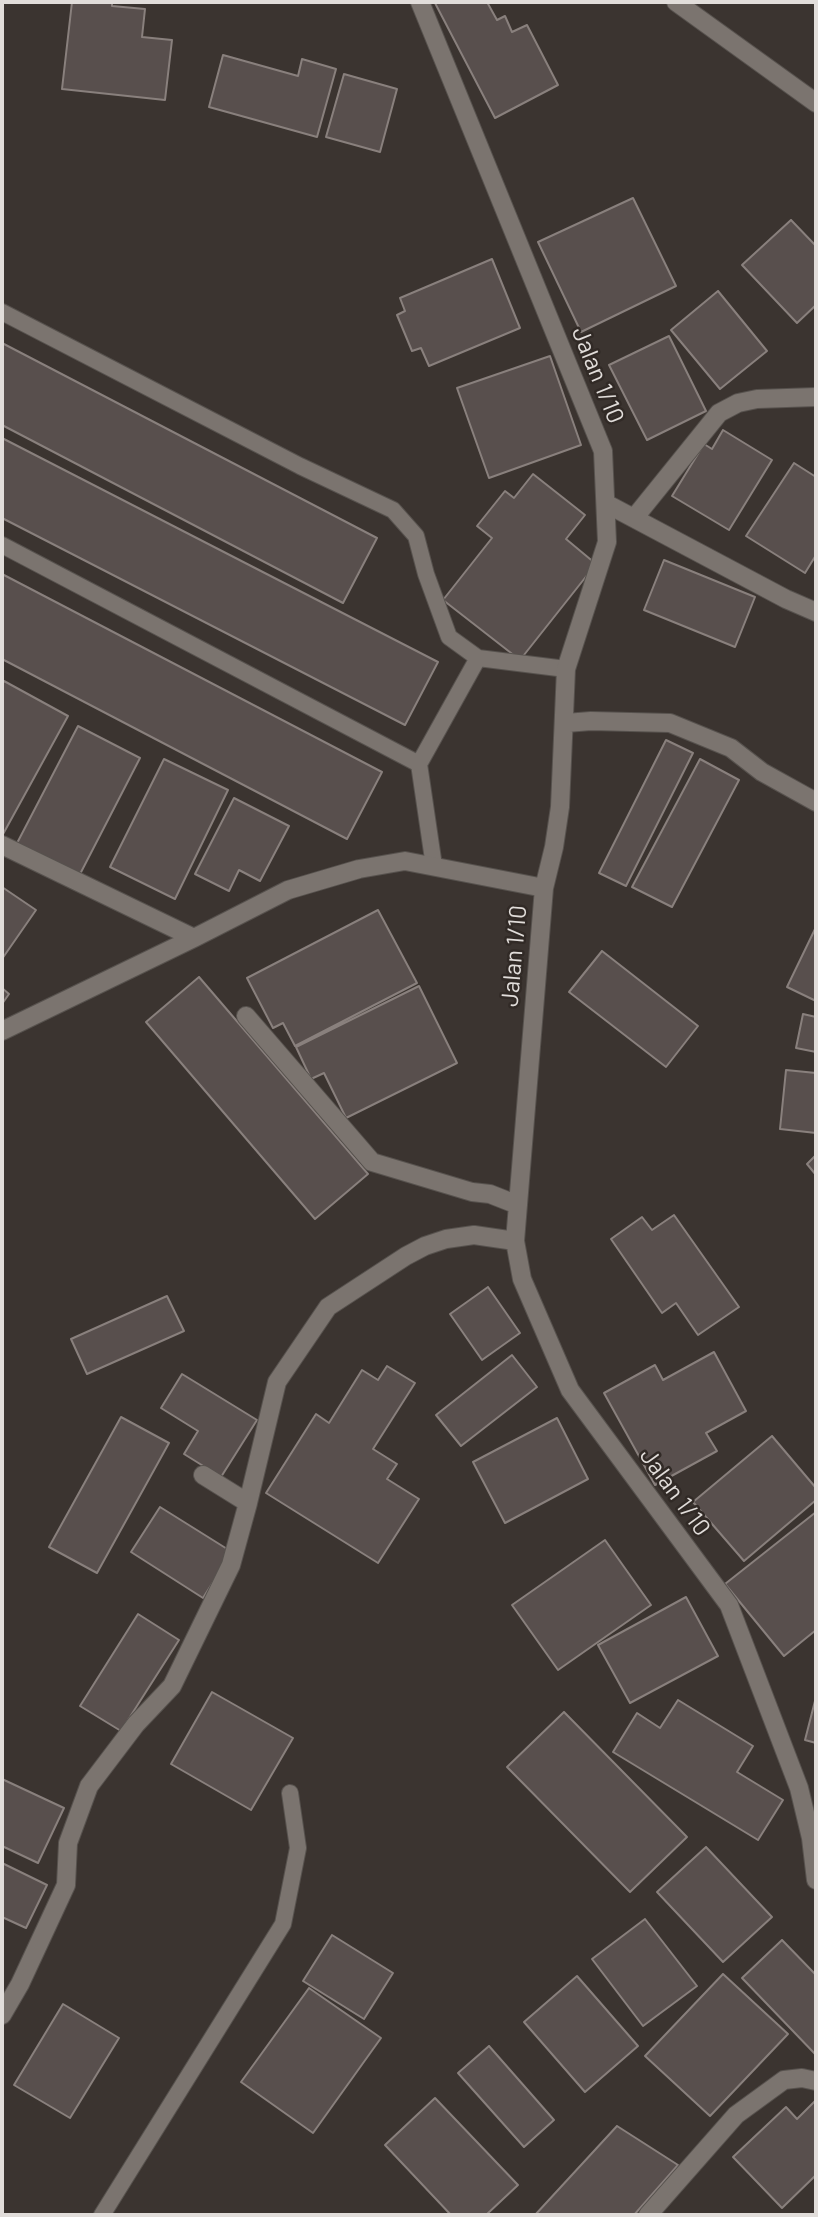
<!DOCTYPE html>
<html>
<head>
<meta charset="utf-8">
<style>
  body { margin:0 }
  #map { position:relative; width:818px; height:2217px; overflow:hidden; background:#3b3430; font-family:Barlow,sans-serif }
  canvas { display:block }
  .frame { position:absolute; inset:0; border:4px solid #e1ddda; pointer-events:none }
</style>
</head>
<body>
<div id="map">
<canvas width="818" height="2217"></canvas>
<div class="frame"></div>
</div>
<script>
const c = document.querySelector('canvas').getContext('2d');
c.lineJoin = 'round';
function paint(path, color) { c.fillStyle = color; c.fill(path, 'evenodd'); }
const shape = rows => new Path2D(rows.map(r => 'M' + r).join(''));
function trace(path, color, width, dash) { c.strokeStyle = color; c.lineWidth = width; c.lineCap = dash ? 'butt' : 'round'; c.setLineDash(dash || []); c.stroke(path); }
function drawText(font, color, halo, rows, align = 'center') {
  c.font = font + ' Barlow,sans-serif'; c.lineWidth = 5; c.setLineDash([]); c.textBaseline = 'middle'; c.strokeStyle = halo; c.fillStyle = color; for (const [text, x, y, turn = 0] of rows) {
    c.save(); c.translate(x, y); c.rotate((+turn || 0) * Math.PI / 180); c.textAlign = isNaN(turn) ? turn : align; if (halo) c.strokeText(text, 0, 0); c.fillText(text, 0, 0); c.restore();
  }
}
const building = shape([
  [72,2,112,2,112,6,145,9,142,37,172,40,165,100,62,89,72,2],
  [438,2,487,2,497,20,505,16,512,32,527,25,558,85,495,118,435,3,438,2],
  [223,55,298,76,302,59,336,69,317,137,209,107,223,55],
  [344,74,397,89,380,152,326,137,344,74],
  [633,198,676,286,581,332,538,242,633,198],
  [791,220,816,246,816,305,797,323,742,265,791,220],
  [492,259,520,328,429,366,421,348,412,351,397,315,405,311,400,298,492,259],
  [718,291,767,351,720,389,671,330,718,291],
  [669,336,706,411,647,440,609,365,669,336],
  [2,343,377,538,343,603,2,425,2,343],
  [550,356,581,445,489,478,457,388,550,356],
  [723,430,772,460,729,530,672,496,704,444,712,449,723,430],
  [2,438,438,662,405,725,2,518,2,438],
  [794,463,816,477,816,555,805,573,746,536,794,463],
  [533,474,585,515,566,539,596,564,520,660,443,600,492,538,477,526,505,491,514,498,533,474],
  [664,560,755,597,735,647,644,610,664,560],
  [2,574,382,772,347,839,2,659,2,574],
  [4,681,68,716,2,836,2,685,4,681],
  [78,726,140,758,78,878,15,847,78,726],
  [666,740,693,753,626,886,599,873,666,740],
  [164,759,228,790,175,899,110,867,164,759],
  [700,759,739,780,672,907,632,887,700,759],
  [234,798,289,826,260,881,239,870,229,891,195,874,234,798],
  [2,887,36,910,2,959,2,887],
  [378,910,417,983,295,1046,283,1023,273,1028,247,978,378,910],
  [816,927,816,1001,787,987,816,927],
  [602,951,698,1026,666,1067,569,992,602,951],
  [199,977,368,1174,315,1219,146,1022,199,977],
  [419,986,457,1063,346,1118,324,1073,311,1079,296,1047,419,986],
  [2,988,9,994,2,1004,2,988],
  [803,1014,816,1017,816,1052,796,1048,803,1014],
  [786,1070,816,1073,816,1133,780,1129,786,1070],
  [816,1155,816,1175,807,1164,816,1155],
  [674,1215,739,1307,698,1335,676,1303,662,1313,611,1239,642,1217,652,1230,674,1215],
  [488,1287,520,1333,482,1360,450,1314,488,1287],
  [167,1296,184,1331,87,1374,71,1339,167,1296],
  [714,1352,746,1411,706,1433,717,1451,655,1485,604,1393,655,1365,663,1380,714,1352],
  [512,1355,537,1387,461,1446,436,1415,512,1355],
  [387,1366,415,1383,373,1449,397,1464,387,1479,419,1499,378,1563,266,1493,316,1414,329,1423,362,1370,378,1380,387,1366],
  [182,1374,257,1420,221,1477,184,1454,198,1431,161,1408,182,1374],
  [121,1417,169,1443,97,1573,49,1547,121,1417],
  [557,1418,588,1479,505,1523,473,1462,557,1418],
  [772,1436,816,1488,816,1500,744,1561,693,1502,772,1436],
  [160,1507,232,1552,203,1598,131,1552,160,1507],
  [816,1512,816,1630,784,1656,725,1584,816,1512],
  [605,1540,651,1605,558,1670,512,1605,605,1540],
  [686,1597,718,1656,630,1703,598,1645,686,1597],
  [138,1614,179,1640,121,1731,80,1706,138,1614],
  [212,1692,293,1738,251,1810,171,1764,212,1692],
  [816,1697,816,1743,805,1740,816,1697],
  [678,1700,753,1746,737,1772,783,1800,758,1840,613,1752,637,1713,660,1728,678,1700],
  [564,1712,687,1837,630,1892,507,1767,564,1712],
  [2,1779,64,1808,38,1863,2,1846,2,1779],
  [706,1847,772,1917,723,1962,657,1892,706,1847],
  [2,1863,47,1885,26,1928,2,1917,2,1863],
  [645,1919,697,1986,643,2026,592,1959,645,1919],
  [332,1935,393,1973,364,2019,303,1981,332,1935],
  [782,1940,816,1975,816,2055,742,1978,782,1940],
  [723,1974,788,2034,710,2116,645,2056,723,1974],
  [577,1976,638,2046,585,2092,524,2022,577,1976],
  [309,1988,381,2038,313,2133,241,2082,309,1988],
  [63,2004,119,2038,70,2118,14,2085,63,2004],
  [489,2046,554,2120,524,2147,458,2073,489,2046],
  [435,2098,518,2185,486,2215,451,2215,385,2145,435,2098],
  [816,2100,816,2175,782,2208,733,2157,786,2107,797,2119,816,2100],
  [617,2126,678,2165,634,2215,535,2215,617,2126]
]);
paint(building, '#584f4d');
trace(building, '#89807d', 2);
const lane = shape([
  [2,312,300,466,393,510,416,536,426,574,449,637,478,658],
  [2,545,419,764,478,658,566,669],
  [419,764,434,866],
  [102,2215,283,1924,298,1848,290,1793]
]);
const street = shape([
  [420,2,603,451,607,542,566,669,560,807,554,847,544,888,515,1241,522,1279,570,1390,729,1605,799,1788,811,1838,816,1880],
  [676,2,816,103],
  [607,504,786,599,816,612],
  [635,517,719,413,738,403,757,399,816,397],
  [566,723,591,721,670,723,731,748,762,772,816,802],
  [2,845,194,938],
  [246,1016,372,1162,472,1192,490,1194,518,1205],
  [2,1031,194,938,288,890,359,869,405,861,544,888],
  [248,1503,277,1382,328,1307,406,1256,425,1246,446,1239,474,1235,515,1241],
  [2,2015,20,1984,66,1885,68,1843,89,1786,136,1724,172,1686,231,1565,248,1503,203,1475],
  [648,2215,736,2115,784,2080,802,2078,816,2081]
]);
trace(lane, '#57524e', 18);
trace(street, '#57524e', 20);
trace(lane, '#7b746f', 16);
trace(street, '#7b746f', 18);
drawText('24px', '#e1ddda', '#312a26', [
  ["Jalan 1/10",598,375,68],
  ["Jalan 1/10",514,956,-85],
  ["Jalan 1/10",675,1492,54]
]);
</script>
</body>
</html>
